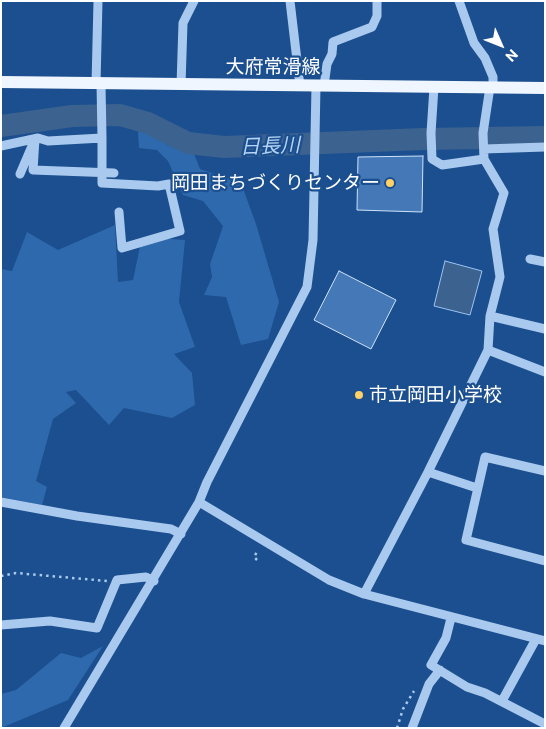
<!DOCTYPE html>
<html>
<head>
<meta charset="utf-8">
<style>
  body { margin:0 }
  #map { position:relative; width:546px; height:729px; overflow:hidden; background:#1b4f8f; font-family:Commissioner,sans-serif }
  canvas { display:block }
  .frame { position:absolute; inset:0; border:2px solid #fff; pointer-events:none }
  .north { position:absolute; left:476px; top:20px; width:50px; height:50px; -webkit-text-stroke:4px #1b4f8f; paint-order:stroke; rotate:134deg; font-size:14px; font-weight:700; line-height:20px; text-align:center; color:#fff }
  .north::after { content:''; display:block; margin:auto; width:18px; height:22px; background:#fff; clip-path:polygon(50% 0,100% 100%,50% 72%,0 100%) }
</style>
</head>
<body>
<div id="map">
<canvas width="546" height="729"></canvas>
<div class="frame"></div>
<div class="north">N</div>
</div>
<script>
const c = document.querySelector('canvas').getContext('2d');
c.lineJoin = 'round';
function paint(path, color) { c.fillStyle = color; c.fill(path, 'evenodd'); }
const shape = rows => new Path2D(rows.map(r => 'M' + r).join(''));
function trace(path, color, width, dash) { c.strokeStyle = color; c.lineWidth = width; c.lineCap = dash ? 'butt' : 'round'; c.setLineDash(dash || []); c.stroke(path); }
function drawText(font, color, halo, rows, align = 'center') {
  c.font = font + ' Commissioner,"Noto Sans JP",sans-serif'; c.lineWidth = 4.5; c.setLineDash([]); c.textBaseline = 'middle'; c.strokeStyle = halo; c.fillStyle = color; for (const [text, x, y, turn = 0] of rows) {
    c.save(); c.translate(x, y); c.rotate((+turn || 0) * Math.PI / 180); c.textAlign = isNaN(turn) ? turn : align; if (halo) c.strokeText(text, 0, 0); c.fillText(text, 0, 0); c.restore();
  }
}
paint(shape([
  [147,126,163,135,167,145,193,151,200,169,241,183,256,224,279,302,268,339,241,345,226,297,204,295,212,277,210,264,223,226,203,201,183,195,168,161,157,150,139,148,138,132],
  [115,225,118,282,133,280,142,237,185,240,179,302,195,347,174,354,192,373,195,405,172,418,124,408,109,425,76,390,66,392,76,403,53,419,36,481,47,487,42,505,1,497,1,269,12,271,27,232,58,250],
  [103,646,68,700,1,728,1,694,16,690,61,653,81,658]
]), '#2e69ad');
const water = shape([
  [445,261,482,271,470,315,434,306,445,261]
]);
paint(water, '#3c6290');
trace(water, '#9cc4f0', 1);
trace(shape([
  [1,126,72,116,120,115,148,123,188,143,224,147,424,139,545,137]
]), '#3c6290', 22);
const building = shape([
  [423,156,422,212,357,210,358,157,423,156],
  [339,271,396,300,371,349,314,320,339,271]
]);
paint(building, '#4478b7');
trace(building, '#cfe3fa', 1);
trace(shape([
  [257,560,254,557,258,550],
  [1,576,16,573,107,581],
  [397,728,403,709,414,691]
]), '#a9c9ee', 2.5, [2.5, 4]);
trace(shape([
  [290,1,300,86],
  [459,1,474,43,485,58,493,77,493,87],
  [96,84,98,1],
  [181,85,183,23,194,1],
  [324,86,327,64,332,54,333,42,372,27,377,16,377,1],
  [102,138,102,183,158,186,169,184,180,231,122,248,119,212],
  [1,146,38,138,48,141,102,138,101,84],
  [484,149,545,147],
  [484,159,483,133,490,87],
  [20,174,35,139,33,170,114,173],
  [530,259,545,262],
  [490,316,545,329],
  [488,350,545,372],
  [545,471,485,457,466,540,545,561],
  [428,472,477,488],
  [1,502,77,516,171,529,181,534],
  [199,502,329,580,364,594,545,641],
  [364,594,428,472,488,350,490,316,500,277,493,229,504,193,484,159,442,165,432,159,431,133,434,87],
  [451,618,446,638,431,665,467,687,485,693,545,724],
  [1,625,50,621,97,628,117,580,146,577,154,581],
  [502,701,536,639],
  [64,728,199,502,207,482,307,287,313,240,316,86],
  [412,728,429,684,440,670]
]), '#a9c9ee', 9);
trace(shape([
  [1,82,545,88]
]), '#f0f6ff', 12);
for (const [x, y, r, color] of [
  [390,183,5,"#ffd166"],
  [359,395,5,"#ffd166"]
]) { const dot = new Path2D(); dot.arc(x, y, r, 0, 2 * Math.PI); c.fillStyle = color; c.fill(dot); trace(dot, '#1b4f8f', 2); }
drawText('19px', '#fff', '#1b4f8f', [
  ["大府常滑線",273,67]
]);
drawText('19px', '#fff', '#1b4f8f', [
  ["岡田まちづくりセンター",380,183],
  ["市立岡田小学校",369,395,"left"]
], 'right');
drawText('italic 20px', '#b5d3f5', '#1b4f8f', [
  ["日長川",270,146,-2]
]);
</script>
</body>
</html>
